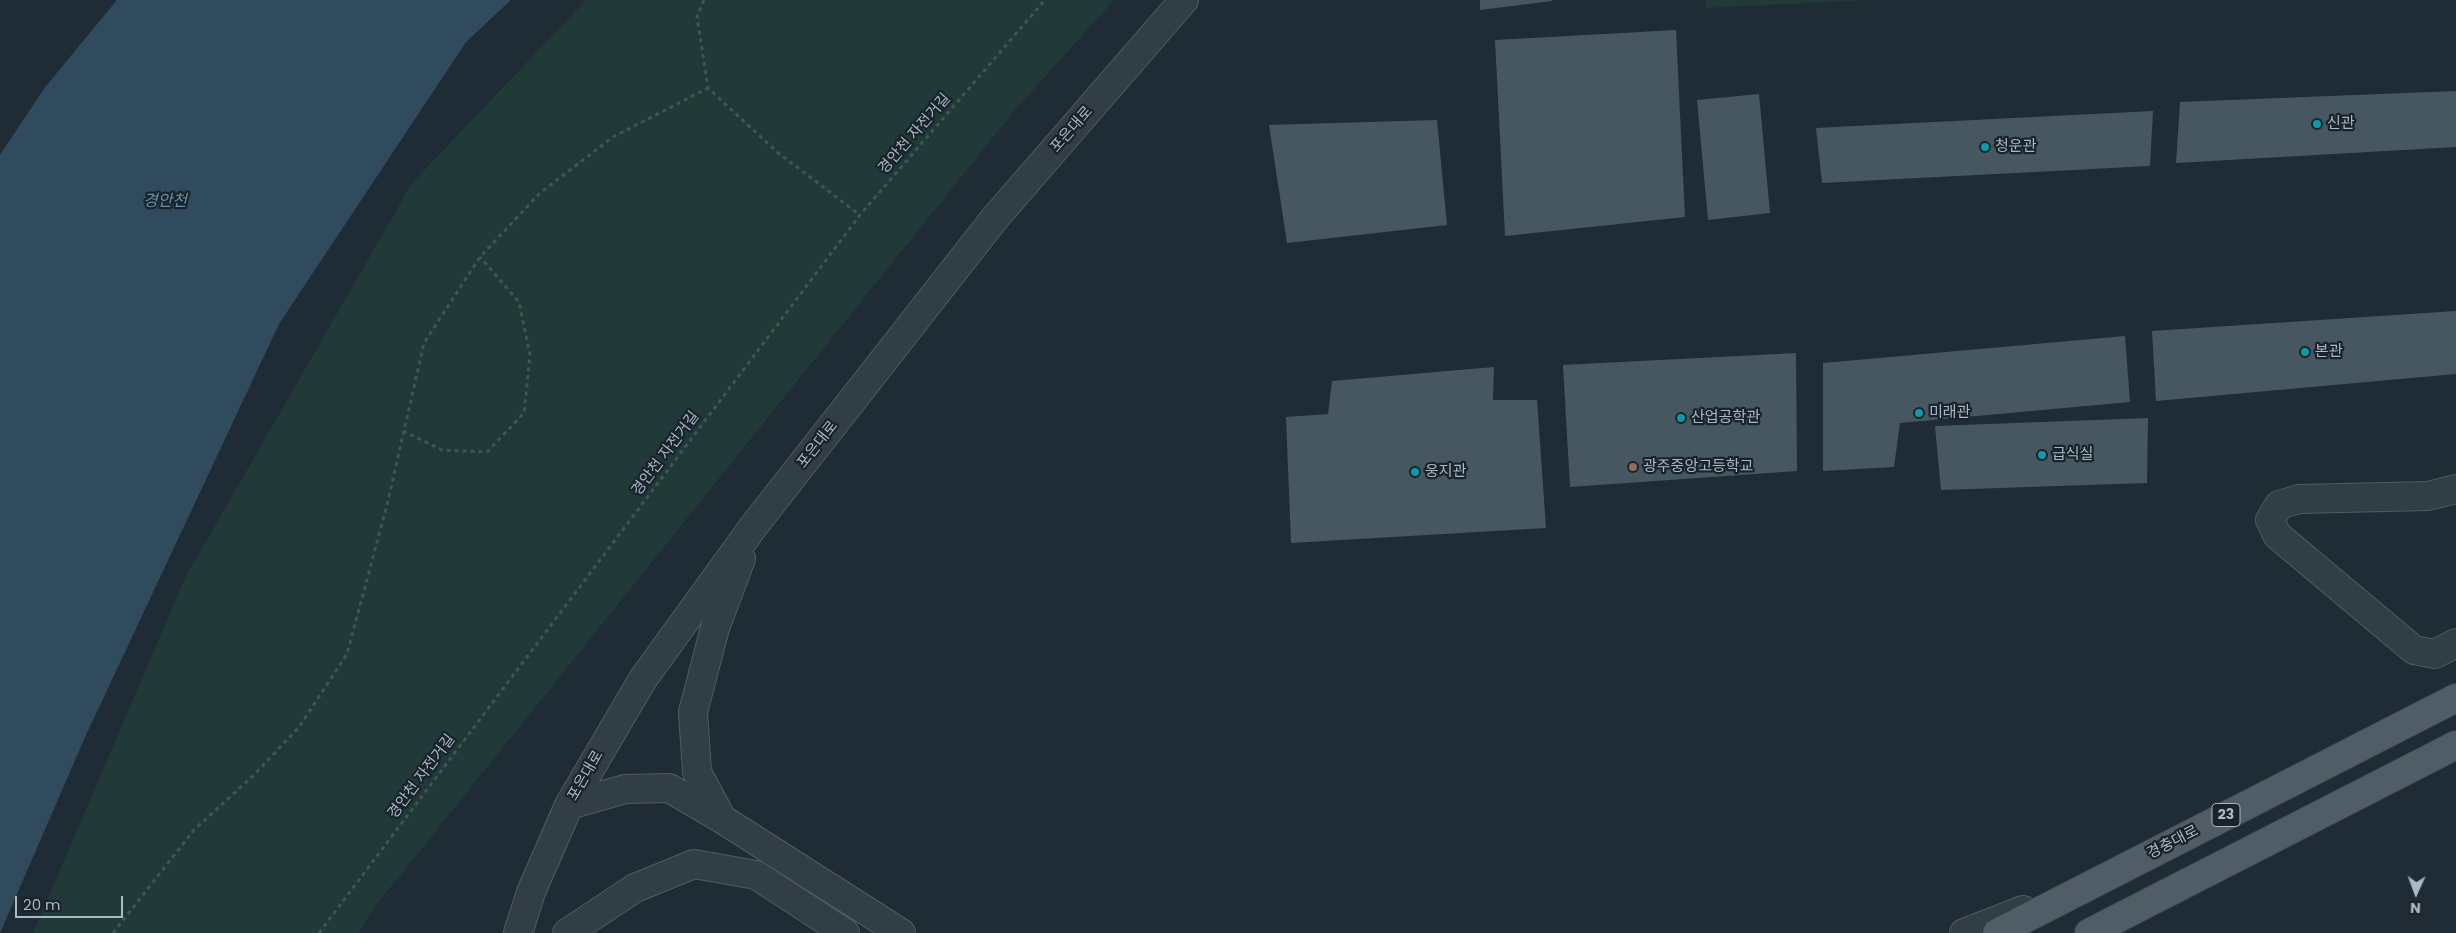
<!DOCTYPE html>
<html>
<head>
<meta charset="utf-8">
<style>
  body { margin:0 }
  #map { position:relative; width:2456px; height:933px; overflow:hidden; background:#1f2c36; font-family:Poppins,sans-serif }
  canvas { display:block }
  .north { position:absolute; left:2391px; top:868px; width:50px; height:50px; -webkit-text-stroke:4px #18232b; paint-order:stroke; rotate:182deg; font-size:14px; font-weight:700; line-height:20px; text-align:center; color:#acb9c4 }
  .north::after { content:''; display:block; margin:auto; width:18px; height:22px; background:#acb9c4; clip-path:polygon(50% 0,100% 100%,50% 72%,0 100%) }
  .scale { position:absolute; left:15px; top:896px; width:108px; height:22px; box-sizing:border-box; border:2px solid #acb9c4; border-top:0; padding-left:6px; font-size:15px; line-height:18px; white-space:nowrap; color:#acb9c4; -webkit-text-stroke:4px #18232b; paint-order:stroke }
</style>
</head>
<body>
<div id="map">
<canvas width="2456" height="933"></canvas>
<div class="north">N</div>
<div class="scale">20 m</div>
</div>
<script>
const c = document.querySelector('canvas').getContext('2d');
c.lineJoin = 'round';
function paint(path, color) { c.fillStyle = color; c.fill(path, 'evenodd'); }
const shape = rows => new Path2D(rows.map(r => 'M' + r).join(''));
function trace(path, color, width, dash) { c.strokeStyle = color; c.lineWidth = width; c.lineCap = dash ? 'butt' : 'round'; c.setLineDash(dash || []); c.stroke(path); }
function drawText(font, color, halo, rows, align = 'center') {
  c.font = font + ' Poppins,"Noto Sans KR",sans-serif'; c.lineWidth = 4.5; c.setLineDash([]); c.textBaseline = 'middle'; c.strokeStyle = halo; c.fillStyle = color; for (const [text, x, y, turn = 0] of rows) {
    c.save(); c.translate(x, y); c.rotate((+turn || 0) * Math.PI / 180); c.textAlign = isNaN(turn) ? turn : align; if (halo) c.strokeText(text, 0, 0); c.fillText(text, 0, 0); c.restore();
  }
}
paint(shape([
  [586,0,1114,0,1015,110,378,903,358,933,33,933,185,578,412,183],
  [1705,0,1867,0,1706,8]
]), '#213937');
paint(shape([
  [117,0,511,0,466,42,279,324,86,735,0,933,0,155,46,86]
]), '#314b5e');
paint(shape([
  [1480,0,1552,0,1552,1,1480,10],
  [1676,30,1685,217,1505,236,1495,40],
  [2456,91,2456,147,2176,163,2180,102],
  [1759,94,1770,213,1708,220,1697,100],
  [2153,111,2150,166,1822,183,1816,128],
  [1437,120,1447,225,1287,243,1269,125],
  [2456,311,2456,374,2156,401,2152,331],
  [2125,336,2130,402,1900,423,1894,467,1823,471,1823,363],
  [1796,353,1797,471,1570,487,1563,365],
  [1494,367,1493,400,1537,400,1546,528,1291,543,1286,417,1328,414,1332,381],
  [2148,418,2147,483,1941,490,1935,426]
]), '#465762');
const minor = shape([
  [2456,489,2428,496,2299,499,2279,505,2270,520,2277,535,2414,650,2435,654,2456,643]
]);
const tertiary = shape([
  [569,805,625,789,669,788,722,819,901,933],
  [722,819,697,772,693,712,715,628,741,559],
  [518,933,531,892,569,805,643,679,753,527,995,218,1184,0],
  [567,933,635,888,694,864,756,875,845,933],
  [1964,933,2023,910]
]);
const primary = shape([
  [1997,933,2456,698],
  [2089,933,2456,745]
]);
trace(minor, '#4f5c65', 30);
trace(tertiary, '#4f5c65', 30);
trace(primary, '#3b4750', 30);
trace(shape([
  [704,0,697,17,708,88,777,152,860,215],
  [403,431,442,450,487,452,524,413,530,355,519,302,480,257],
  [113,933,194,830,254,775,299,727,347,654,387,505,424,343,480,257,540,193,613,137,708,88],
  [319,933,860,215,1045,0]
]), '#405554', 3, [4, 4]);
trace(minor, '#323e46', 28);
trace(tertiary, '#323e46', 28);
trace(primary, '#505d67', 28);
for (const [x, y, r, color] of [
  [2317,124,5,"#0f9aa8"],
  [1985,147,5,"#0f9aa8"],
  [2305,352,5,"#0f9aa8"],
  [1919,413,5,"#0f9aa8"],
  [1681,418,5,"#0f9aa8"],
  [2042,455,5,"#0f9aa8"],
  [1633,467,5,"#8d6e63"],
  [1415,472,5,"#0f9aa8"]
]) { const dot = new Path2D(); dot.arc(x, y, r, 0, 2 * Math.PI); c.fillStyle = color; c.fill(dot); trace(dot, '#18232b', 2); }
for (const [x, y, w] of [
  [2226,815,28]
]) { const box = new Path2D(); box.roundRect(x - w / 2, y - 11.5, w, 23, 4); c.fillStyle = '#18232b'; c.fill(box); trace(box, '#acb9c4', 1); }
drawText('bold 14px', '#acb9c4', null, [
  ["23",2226,815]
]);
drawText('15px', '#acb9c4', '#18232b', [
  ["신관",2327,124],
  ["청운관",1995,147],
  ["본관",2315,352],
  ["미래관",1929,413],
  ["산업공학관",1691,418],
  ["급식실",2052,455],
  ["광주중앙고등학교",1643,467],
  ["웅지관",1425,472]
], 'left');
drawText('15px', '#acb9c4', '#18232b', [
  ["포은대로",1072,130,-49],
  ["경안천 자전거길",915,134,-49],
  ["포은대로",818,445,-52],
  ["경안천 자전거길",666,454,-53],
  ["포은대로",586,776,-60],
  ["경안천 자전거길",422,777,-53],
  ["경충대로",2173,843,-27]
]);
drawText('italic 16px', '#6b90a9', '#18232b', [
  ["경안천",165,202]
]);
</script>
</body>
</html>
